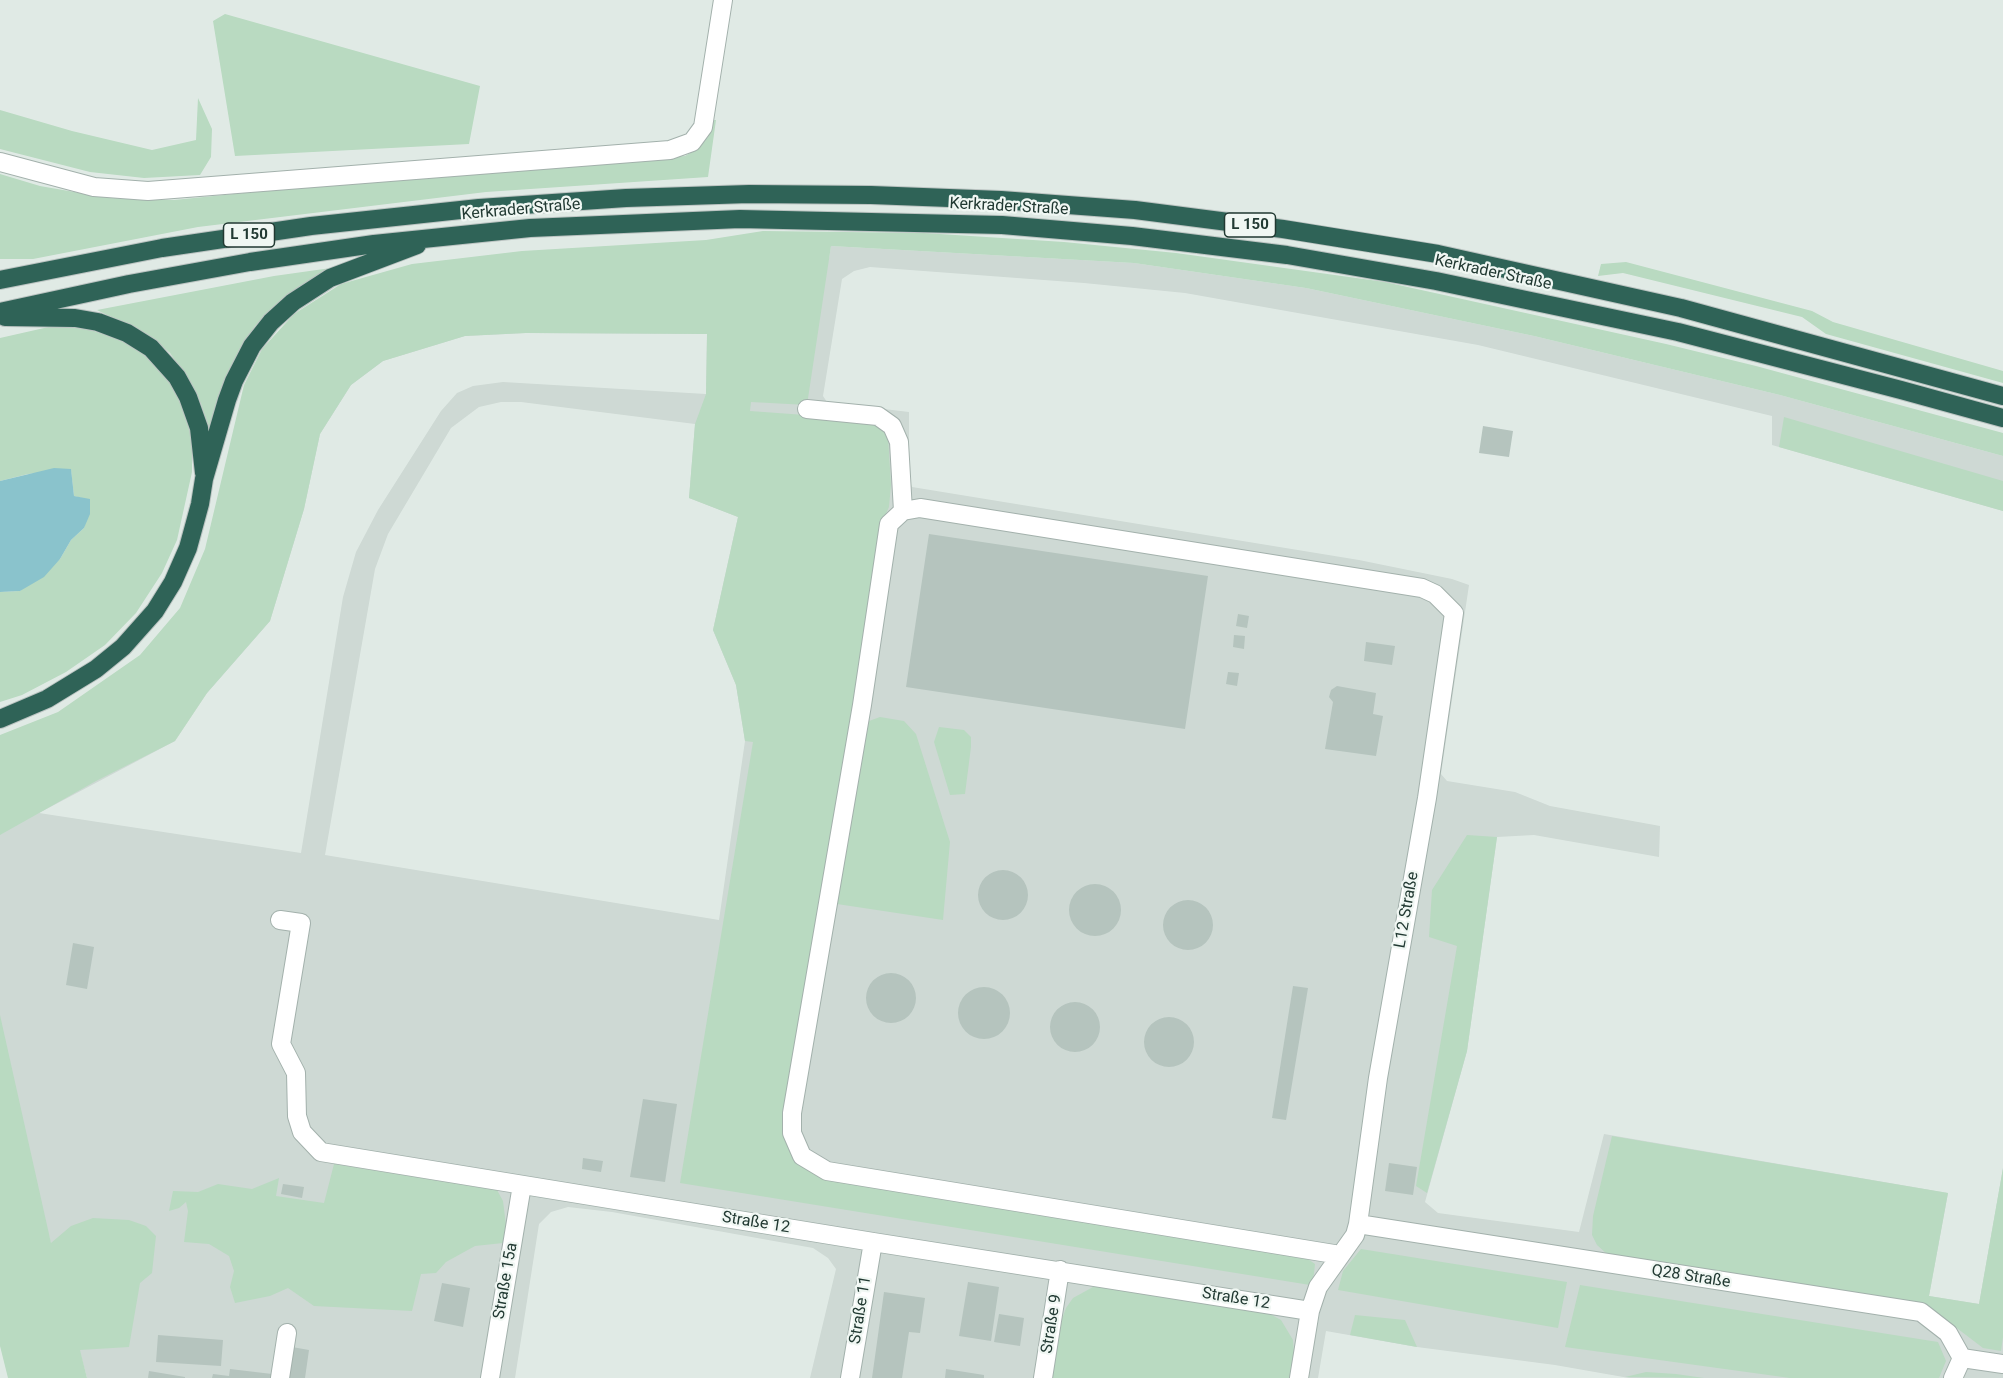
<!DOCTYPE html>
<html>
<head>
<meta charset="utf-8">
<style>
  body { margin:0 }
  canvas { display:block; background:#e0eae5 }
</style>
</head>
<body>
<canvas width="2003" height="1378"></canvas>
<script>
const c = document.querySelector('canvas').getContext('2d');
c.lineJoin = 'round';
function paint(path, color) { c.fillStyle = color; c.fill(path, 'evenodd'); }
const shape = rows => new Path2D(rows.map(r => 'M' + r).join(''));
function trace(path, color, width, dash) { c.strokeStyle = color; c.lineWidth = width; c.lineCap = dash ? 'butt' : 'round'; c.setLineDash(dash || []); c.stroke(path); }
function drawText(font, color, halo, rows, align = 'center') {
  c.font = font + ' Roboto,sans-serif'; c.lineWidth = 4.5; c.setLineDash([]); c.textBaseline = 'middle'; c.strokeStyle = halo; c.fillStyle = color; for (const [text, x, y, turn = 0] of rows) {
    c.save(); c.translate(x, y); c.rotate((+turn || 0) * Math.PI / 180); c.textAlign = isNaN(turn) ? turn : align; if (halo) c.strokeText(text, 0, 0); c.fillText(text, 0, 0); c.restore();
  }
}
paint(shape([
  [831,246,1134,263,1306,288,1534,336,1780,395,2003,456,2003,511,1772,445,1772,416,1478,345,1185,293,1084,283,870,267,854,271,842,279,823,396,827,402,842,404,909,412,909,479,912,487,1359,560,1452,579,1469,585,1441,774,1447,781,1515,792,1550,806,1660,826,1659,857,1534,835,1497,837,1467,1051,1425,1202,1438,1213,1579,1232,1604,1134,1948,1193,1929,1296,1979,1304,2003,1168,2003,1378,1629,1378,1555,1365,1417,1347,1326,1331,1318,1378,810,1378,836,1269,828,1258,813,1248,612,1212,568,1207,551,1212,539,1224,515,1378,87,1378,0,1054,0,816,53,791,313,430,368,349,829,258],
  [526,333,707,334,706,394,503,382,473,386,457,393,441,411,378,510,356,552,343,597,301,853,39,813,175,741,207,693,270,621,304,509,320,434,351,385,383,361,465,336],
  [501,402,521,402,695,424,689,498,738,517,713,630,736,685,745,741,719,920,325,855,375,569,388,534,451,428,479,407]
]), '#ced9d4');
paint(shape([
  [225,14,480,86,469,144,235,156,213,21],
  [198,98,212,129,211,157,200,175,144,178,90,172,0,149,0,110,72,131,152,150,196,140],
  [713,120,716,120,708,177,486,192,198,227,33,259,0,259,0,174,40,186,109,198,174,200,304,187,685,156,699,148,708,137],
  [763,231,924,233,1064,242,1176,253,1385,282,1666,344,1756,366,2003,433,2003,456,1780,395,1534,336,1306,288,1134,263,831,246,807,405,751,402,750,411,805,415,880,425,888,436,891,485,889,507,883,520,792,1156,1305,1257,1315,1264,1314,1274,1310,1285,680,1183,753,742,745,741,736,685,713,630,738,517,689,498,695,424,706,394,707,334,526,333,465,336,383,361,351,385,320,434,304,509,270,621,207,693,175,741,96,781,0,835,0,735,58,712,140,655,180,608,205,549,244,385,262,349,294,314,341,284,412,264,522,251,706,240],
  [1626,262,1812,311,1833,322,2003,371,2003,383,1826,334,1802,317,1623,273,1598,276,1601,264],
  [338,267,314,277,288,294,255,326,236,357,220,395,209,436,201,404,186,377,170,353,152,338,97,310,274,276],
  [53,326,88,329,119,339,143,354,169,380,184,408,192,438,192,472,177,540,162,573,136,613,105,645,66,672,22,695,0,702,0,592,20,591,60,559,71,540,84,528,90,500,74,496,71,470,28,474,0,481,0,338],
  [1784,417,2003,481,2003,511,1779,447],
  [880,717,904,721,916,734,950,842,943,920,837,904,869,721],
  [939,727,964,730,971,737,971,747,965,794,950,795,934,742],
  [1467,835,1497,837,1467,1051,1427,1193,1416,1186,1457,946,1429,937,1432,890],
  [0,1015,51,1243,71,1226,93,1218,129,1220,146,1226,156,1236,152,1273,140,1283,129,1347,80,1350,87,1378,8,1378,0,1346],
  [1612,1136,1948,1193,1929,1296,1979,1304,2003,1168,2003,1337,2001,1351,1983,1348,1924,1303,1607,1254,1597,1245,1592,1235,1593,1216],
  [334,1164,497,1190,503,1201,506,1225,503,1243,475,1246,446,1262,436,1273,421,1274,412,1311,314,1306,288,1288,270,1296,235,1303,230,1287,234,1271,229,1256,209,1244,184,1242,188,1211,186,1202,179,1208,169,1211,173,1191,198,1192,218,1184,252,1189,279,1178,276,1196,324,1203],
  [1361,1249,1567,1282,1558,1328,1338,1290,1343,1271],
  [1580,1285,1938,1342,1946,1361,1939,1378,1790,1378,1565,1347],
  [1093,1287,1109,1287,1268,1313,1281,1320,1293,1340,1294,1353,1291,1378,1052,1378,1062,1319,1066,1308,1073,1298],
  [1355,1315,1405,1320,1417,1347,1350,1335],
  [1646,1372,1676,1374,1704,1378,1625,1377]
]), '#b9dac1');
paint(shape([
  [54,468,71,469,74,496,90,499,90,514,84,528,71,540,60,559,44,577,20,591,0,592,0,481]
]), '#8ac3cc');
paint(shape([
  [1483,426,1513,431,1509,457,1479,453],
  [929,534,1208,576,1185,729,906,687],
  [1238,614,1249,616,1247,628,1236,626],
  [1234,635,1245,636,1244,649,1233,647],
  [1366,642,1395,646,1392,665,1364,661],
  [1228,672,1239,673,1237,686,1226,684],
  [1337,686,1376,693,1373,714,1383,716,1376,756,1325,749,1333,702,1329,697,1331,690],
  '978 895a25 25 0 1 1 50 0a25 25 0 1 1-50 0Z',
  '1069 910a26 26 0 1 1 52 0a26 26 0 1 1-52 0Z',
  '1163 925a25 25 0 1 1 50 0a25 25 0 1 1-50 0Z',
  [73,943,94,947,87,989,66,985],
  '866 998a25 25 0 1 1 50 0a25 25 0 1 1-50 0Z',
  [1293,986,1308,988,1286,1120,1272,1118],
  '958 1013a26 26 0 1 1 52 0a26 26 0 1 1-52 0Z',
  '1050 1027a25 25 0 1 1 50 0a25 25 0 1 1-50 0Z',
  '1144 1042a25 25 0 1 1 50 0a25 25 0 1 1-50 0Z',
  [643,1099,677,1104,665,1182,630,1177],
  [583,1158,603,1161,601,1172,582,1169],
  [1389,1163,1417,1167,1413,1195,1385,1191],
  [283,1184,304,1187,302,1198,281,1194],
  [968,1282,999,1287,991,1341,959,1336],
  [442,1283,470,1288,463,1327,434,1321],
  [884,1292,925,1298,920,1333,909,1332,902,1378,872,1378],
  [999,1314,1024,1318,1020,1346,994,1342],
  [158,1335,223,1340,221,1366,156,1362],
  [292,1347,309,1350,305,1378,288,1378],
  [230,1369,272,1374,272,1378,212,1378,213,1374,229,1376],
  [946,1369,984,1375,984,1378,945,1378],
  [149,1371,185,1377,185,1378,148,1378]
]), '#b5c4be');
const minor = shape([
  [0,162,94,187,148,191,670,150,692,142,703,127,723,0],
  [807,409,878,416,892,426,899,442,903,511],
  [280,920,301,923,281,1044,296,1073,297,1116,302,1132,321,1152,873,1242,1310,1311],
  [1358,1224,1921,1312,1948,1333,1962,1358],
  [1962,1358,2003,1364],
  [280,1378,287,1333],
  [490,1378,522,1185],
  [850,1378,873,1242],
  [1043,1378,1060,1270],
  [1299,1378,1310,1311,1318,1287,1355,1235,1358,1224,1378,1078,1427,798,1454,613,1435,594,1422,588,920,508,903,511,889,524,862,705,792,1113,792,1133,802,1156,827,1171,1340,1255],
  [1953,1378,1962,1358]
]);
const highway = shape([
  [0,280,162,248,311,226,479,208,626,198,749,194,871,195,1001,200,1135,210,1283,229,1438,254,1681,308,2003,396],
  [0,312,129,284,250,262,374,244,530,228,740,219,1002,225,1132,236,1287,255,1436,281,1678,332,1901,390,2003,418],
  [5,317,75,318,98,322,127,333,151,348,177,377,188,397,199,428,204,473],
  [0,719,47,699,96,669,123,647,155,611,173,582,188,548,200,504,204,479,227,400,234,381,252,346,271,322,293,302,330,278,417,245]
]);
trace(minor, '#a3b1ac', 20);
trace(highway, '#bcc4c2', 20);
trace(minor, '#fff', 18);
trace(highway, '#2f6357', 18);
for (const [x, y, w] of [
  [1250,225,51],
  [249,235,51]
]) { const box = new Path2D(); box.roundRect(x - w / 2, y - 12, w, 24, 4.5); c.fillStyle = '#f0f7f3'; c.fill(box); trace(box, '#213932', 1.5); }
drawText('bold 15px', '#213932', null, [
  ["L 150",1250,225],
  ["L 150",249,235]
]);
drawText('16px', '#213932', '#f0f7f3', [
  ["Kerkrader Straße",1009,207,3],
  ["Kerkrader Straße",521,210,-5],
  ["Kerkrader Straße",1493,273,12],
  ["L12 Straße",1407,910,-80],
  ["Straße 12",756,1223,9],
  ["Q28 Straße",1691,1277,9],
  ["Straße 15a",506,1281,-80],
  ["Straße 12",1236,1299,9],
  ["Straße 11",861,1310,-81],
  ["Straße 9",1052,1324,-81]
]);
</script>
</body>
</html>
